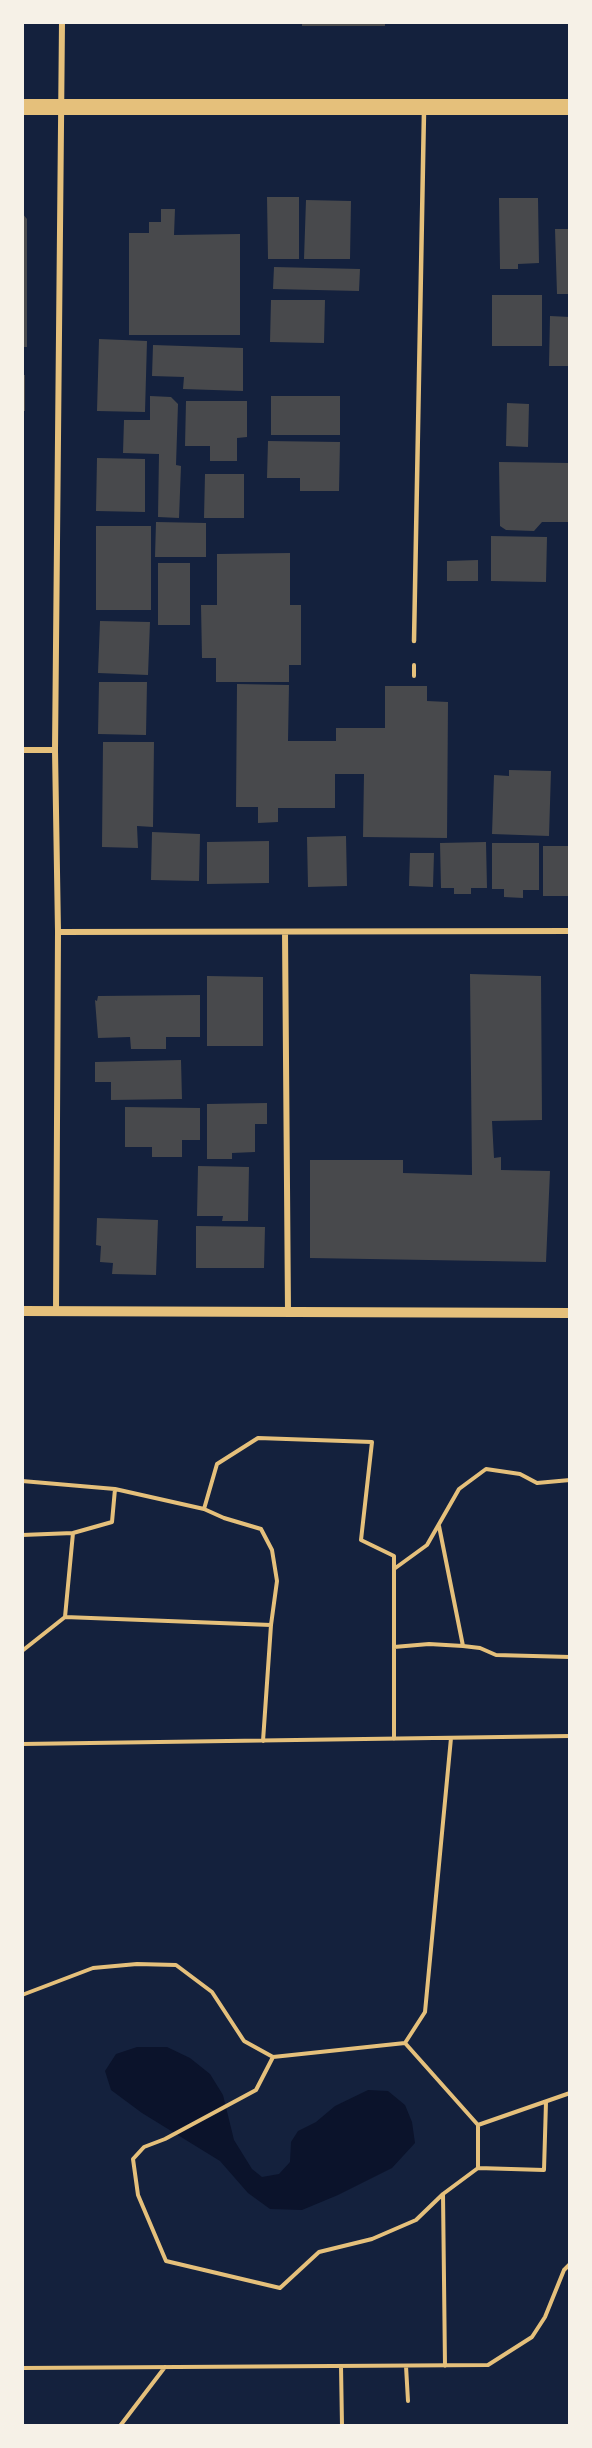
<!DOCTYPE html>
<html>
<head>
<meta charset="utf-8">
<style>
  body { margin:0 }
  #map { position:relative; width:592px; height:2448px; overflow:hidden; background:#14213d; font-family:"PT Sans",sans-serif }
  canvas { display:block }
  .frame { position:absolute; inset:0; border:24px solid #f6f1e7; pointer-events:none }
</style>
</head>
<body>
<div id="map">
<canvas width="592" height="2448"></canvas>
<div class="frame"></div>
</div>
<script>
const c = document.querySelector('canvas').getContext('2d');
c.lineJoin = 'round';
function paint(path, color) { c.fillStyle = color; c.fill(path, 'evenodd'); }
const shape = rows => new Path2D(rows.map(r => 'M' + r).join(''));
function trace(path, color, width, dash) { c.strokeStyle = color; c.lineWidth = width; c.lineCap = dash ? 'butt' : 'round'; c.setLineDash(dash || []); c.stroke(path); }
paint(shape([
  [137,2047,167,2047,190,2058,210,2074,223,2095,234,2140,252,2169,262,2177,279,2174,290,2162,291,2142,298,2131,316,2122,335,2106,368,2090,388,2091,405,2105,412,2122,415,2143,392,2168,338,2195,302,2210,270,2209,248,2193,220,2161,142,2113,111,2090,105,2071,116,2054]
]), '#0b132b');
paint(shape([
  [302,22,385,22,385,26,302,26],
  [267,197,299,197,299,259,268,259],
  [499,198,538,198,539,263,518,264,518,269,500,269],
  [306,200,351,201,350,259,304,259],
  [161,209,175,209,174,235,240,234,240,335,129,335,129,233,149,233,149,222,161,222],
  [22,213,27,219,27,347,22,347],
  [555,229,570,229,570,294,557,294],
  [274,267,360,269,359,291,273,289],
  [492,295,542,295,542,346,492,346],
  [271,300,325,300,324,343,270,342],
  [550,316,570,317,570,366,549,366],
  [99,339,147,341,145,412,97,411],
  [153,345,243,348,243,391,183,389,184,377,152,376],
  [22,375,25,375,25,411,22,411],
  [150,396,171,397,178,404,176,465,181,466,179,518,158,517,159,454,123,453,124,420,150,420],
  [271,396,340,396,340,435,271,435],
  [186,401,247,401,247,437,237,438,237,461,210,461,210,446,185,446],
  [507,403,529,404,528,447,506,446],
  [268,441,340,442,339,491,300,491,300,478,267,478],
  [97,458,145,459,145,512,96,511],
  [499,462,570,463,570,522,542,522,534,531,506,530,500,526],
  [205,474,244,474,244,518,204,518],
  [156,522,206,523,206,557,155,557],
  [96,526,151,526,151,610,96,610],
  [491,536,547,537,546,582,491,581],
  [290,553,290,605,301,605,301,665,289,665,289,682,216,682,216,658,202,658,201,605,217,605,217,554],
  [478,560,478,581,447,581,447,561],
  [158,563,190,563,190,625,158,625],
  [100,621,150,622,148,675,98,673],
  [99,682,147,682,146,735,98,734],
  [237,684,289,685,288,741,336,741,336,728,385,728,385,686,427,686,427,701,448,702,447,838,363,837,364,774,335,774,335,808,278,808,278,822,258,823,258,807,236,807],
  [103,742,154,742,153,827,137,826,138,848,102,847],
  [509,770,551,771,549,836,492,834,494,775,509,776],
  [152,832,200,834,199,881,151,880],
  [346,836,347,886,308,887,307,837],
  [269,841,269,883,207,884,207,842],
  [486,842,487,888,471,888,471,894,454,894,454,888,441,888,440,843],
  [492,843,539,843,539,890,523,890,523,898,504,897,504,889,492,889],
  [543,846,570,846,570,896,543,896],
  [410,853,434,853,433,887,409,886],
  [470,974,541,976,542,1120,492,1121,494,1158,501,1157,501,1170,550,1171,546,1262,310,1258,310,1160,403,1160,403,1173,472,1175],
  [207,976,263,977,263,1046,207,1046],
  [200,995,200,1037,166,1037,166,1049,131,1049,130,1037,98,1038,95,1000,97,1001,98,996],
  [181,1060,182,1099,111,1100,111,1082,95,1082,95,1062],
  [267,1103,267,1124,255,1124,255,1152,232,1153,232,1159,207,1159,207,1104],
  [125,1107,200,1108,200,1140,182,1140,182,1157,152,1157,152,1147,125,1147],
  [198,1166,249,1167,248,1221,222,1221,223,1216,197,1216],
  [97,1218,158,1220,156,1275,112,1274,113,1263,100,1262,101,1246,96,1245],
  [196,1226,265,1227,264,1268,196,1268]
]), '#48494c');
trace(shape([
  [414,676,414,665],
  [22,1481,115,1489],
  [439,1526,463,1646],
  [73,1533,112,1522,115,1489,204,1509],
  [22,1535,73,1533,65,1617],
  [394,1569,427,1545,459,1489,486,1469,520,1474,537,1483,570,1480],
  [271,1625,277,1581,272,1550,261,1529,224,1518,204,1509,217,1464,258,1438,372,1442,361,1540,394,1556,394,1739],
  [394,1647,429,1644,463,1646,480,1648,496,1655,570,1657],
  [22,1651,65,1617,271,1625,263,1741],
  [451,1738,425,2012,405,2043,478,2125,570,2093],
  [22,1744,570,1736],
  [22,1995,93,1968,137,1964,176,1965,212,1992,244,2041,273,2057],
  [405,2043,273,2057,256,2090,165,2139,144,2147,133,2159,138,2195,166,2261,280,2288,319,2252,372,2239,416,2220,443,2194],
  [478,2168,544,2170,546,2102],
  [341,2366,342,2426],
  [406,2366,408,2401],
  [445,2366,443,2194,478,2168,478,2125],
  [22,2368,488,2365,532,2337,545,2317,564,2270,570,2264],
  [120,2426,165,2367]
]), '#e5c07b', 4);
trace(shape([
  [414,641,424,111]
]), '#e5c07b', 4.5);
trace(shape([
  [22,750,55,750],
  [58,932,570,931],
  [285,932,288,1312],
  [56,1311,58,932,55,750,62,22]
]), '#e5c07b', 6);
trace(shape([
  [22,1311,570,1313]
]), '#e5c07b', 10);
trace(shape([
  [22,107,570,107]
]), '#e5c07b', 16);
</script>
</body>
</html>
